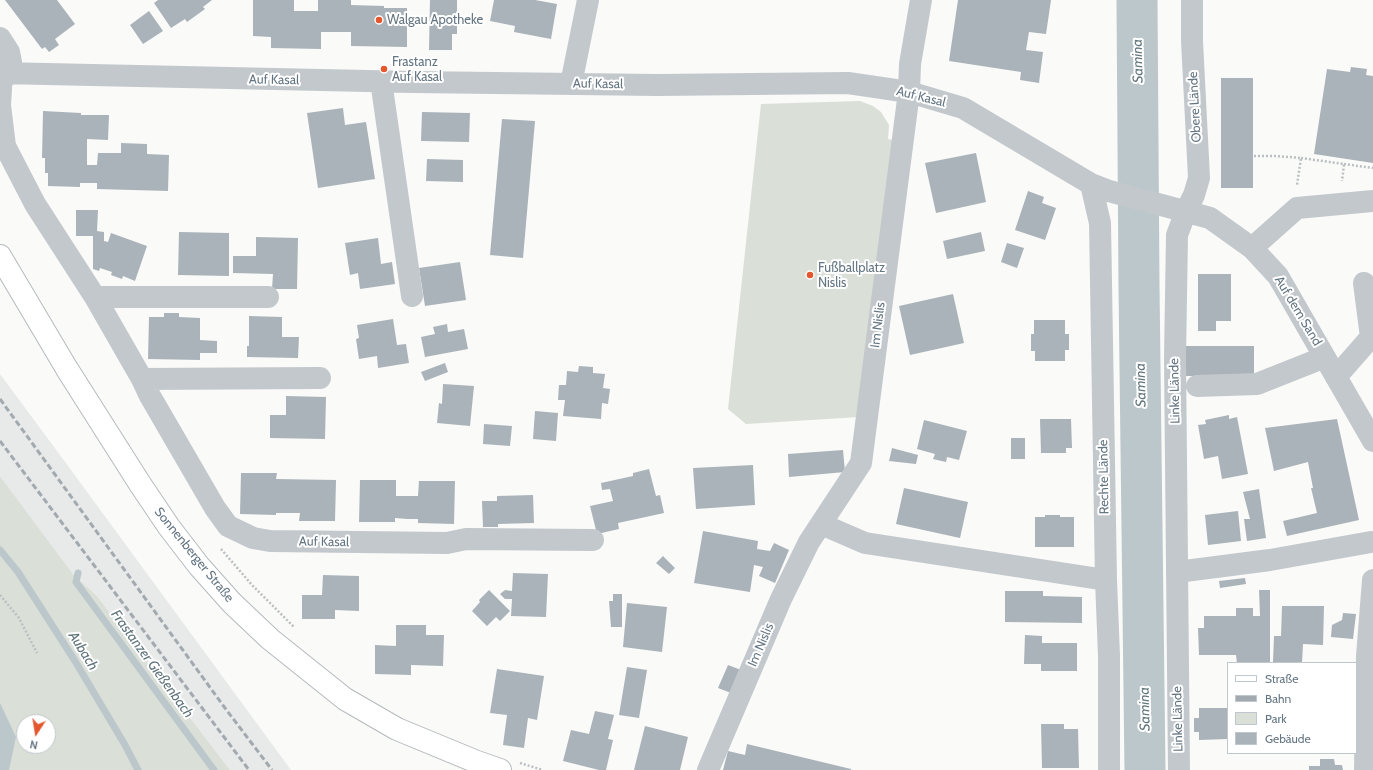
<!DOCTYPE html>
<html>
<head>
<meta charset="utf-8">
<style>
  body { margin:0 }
  #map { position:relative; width:1373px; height:770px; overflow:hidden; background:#fafaf8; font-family:Cabin,sans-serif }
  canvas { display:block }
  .legend { position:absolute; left:1227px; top:662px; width:130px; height:92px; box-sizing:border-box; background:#fff; border:1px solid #c1c8cd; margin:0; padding:5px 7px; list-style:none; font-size:12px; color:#657683 }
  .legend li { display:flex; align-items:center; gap:8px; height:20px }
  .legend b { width:20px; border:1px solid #c1c8cd }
  .north { position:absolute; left:16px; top:714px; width:40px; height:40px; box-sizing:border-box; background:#fff; border:1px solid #c1c8cd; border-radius:50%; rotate:192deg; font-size:11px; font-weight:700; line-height:16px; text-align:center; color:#657683 }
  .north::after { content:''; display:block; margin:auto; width:14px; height:18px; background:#e4572e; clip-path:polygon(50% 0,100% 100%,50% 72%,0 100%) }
</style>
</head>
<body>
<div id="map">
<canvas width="1373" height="770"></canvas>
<ul class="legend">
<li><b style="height:5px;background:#fff"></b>Straße</li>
<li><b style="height:5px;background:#a2aab0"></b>Bahn</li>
<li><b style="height:11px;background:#dadfd7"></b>Park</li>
<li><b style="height:11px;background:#aab3b9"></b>Gebäude</li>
</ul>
<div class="north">N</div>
</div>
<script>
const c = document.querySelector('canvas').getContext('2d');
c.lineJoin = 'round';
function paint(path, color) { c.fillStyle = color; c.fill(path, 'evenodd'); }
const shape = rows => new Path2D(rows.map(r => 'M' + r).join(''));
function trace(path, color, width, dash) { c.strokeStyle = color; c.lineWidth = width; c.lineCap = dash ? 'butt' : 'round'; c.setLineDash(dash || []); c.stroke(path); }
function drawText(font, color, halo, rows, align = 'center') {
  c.font = font + ' Cabin,sans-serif'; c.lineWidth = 4; c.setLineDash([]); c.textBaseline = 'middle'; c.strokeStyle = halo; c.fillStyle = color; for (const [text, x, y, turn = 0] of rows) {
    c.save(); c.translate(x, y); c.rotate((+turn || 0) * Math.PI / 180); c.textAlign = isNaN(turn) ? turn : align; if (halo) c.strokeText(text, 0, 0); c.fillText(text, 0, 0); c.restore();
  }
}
paint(shape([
  [0,374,60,455,291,770,230,770,97,596,73,574,0,476]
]), '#e8e9e9');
paint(shape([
  [860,101,873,106,881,112,889,125,888,139,893,140,859,417,746,424,728,409,761,104],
  [0,476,73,574,97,596,230,770,0,770],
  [24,722,48,722,48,746,24,746]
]), '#dadfd7');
paint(shape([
  [0,703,16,737,9,770,0,770]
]), '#bbc7cb');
trace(shape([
  [0,550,18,572,75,661,125,745,138,770],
  [78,573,76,582,214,770]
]), '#bbc7cb', 7);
trace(shape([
  [1137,0,1139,286,1145,770]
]), '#bbc7cb', 41);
paint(shape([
  [5,0,57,0,75,24,55,39,59,45,49,52,45,47,42,49],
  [158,0,212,0,203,7,205,9,187,22,185,19,171,28,154,3],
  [253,0,294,0,294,11,318,11,318,0,351,0,351,5,384,6,384,8,407,8,407,47,351,46,351,32,321,32,321,49,271,48,271,37,253,36],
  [430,0,457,0,457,34,452,34,452,50,429,50],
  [494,0,535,0,557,4,551,39,514,32,515,26,490,21],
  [958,0,1051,0,1046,34,1029,32,1026,50,1043,52,1039,83,1020,80,1021,72,949,61],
  [149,11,163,31,143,44,130,25],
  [1351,67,1367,69,1366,75,1373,76,1373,163,1314,154,1327,69,1350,72],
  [1221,78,1253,78,1253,188,1221,188],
  [343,108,345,125,366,122,375,179,318,188,307,113],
  [43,111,81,113,81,115,109,115,108,140,87,139,87,165,97,165,98,153,121,153,121,143,147,144,147,154,169,155,168,191,97,189,97,183,80,183,80,187,48,186,48,173,45,173,45,158,42,158],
  [422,112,470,113,469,142,421,141],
  [502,119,535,121,523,258,490,255],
  [976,153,986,202,936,213,925,163],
  [427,159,463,160,463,182,426,181],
  [1028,191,1044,197,1042,203,1056,208,1045,240,1015,230],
  [76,210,98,210,97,231,104,232,104,241,108,242,111,233,147,246,135,281,123,276,122,279,111,275,112,272,100,268,99,271,93,269,93,236,76,236],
  [179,232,229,233,229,276,178,275],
  [981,232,985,251,947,259,943,241],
  [256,237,298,238,297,289,272,289,273,274,233,273,233,256,256,256],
  [378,238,381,264,392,262,395,284,360,289,358,273,350,275,345,243],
  [1007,243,1024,248,1017,268,1001,262],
  [460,262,466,300,425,306,419,268],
  [1198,274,1231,274,1231,321,1216,321,1216,331,1198,331],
  [953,294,964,343,910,355,899,306],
  [164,313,179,313,179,317,200,318,200,340,217,341,217,353,200,353,200,360,148,359,149,317,164,317],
  [249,316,282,317,282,337,299,337,298,358,247,357,247,346,249,346],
  [393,319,397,345,406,344,409,363,378,368,377,356,359,359,356,339,359,338,357,325],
  [1034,320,1065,320,1065,334,1069,334,1069,350,1065,350,1065,361,1035,361,1035,351,1031,351,1031,334,1034,334],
  [447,324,448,332,464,329,468,349,425,357,421,337,435,334,433,327],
  [1186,346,1254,346,1254,376,1186,376],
  [445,363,448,372,425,381,421,372],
  [579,366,593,367,593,373,605,374,603,388,610,389,608,404,602,403,601,419,563,416,565,400,558,400,559,385,566,385,567,371,578,372],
  [443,384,474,386,470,426,437,423,439,403,442,404],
  [286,396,326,397,325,439,270,438,270,415,286,415],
  [535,411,558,413,556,441,533,439],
  [1229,415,1229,419,1237,417,1248,474,1222,479,1218,456,1204,459,1198,425,1206,424,1205,420],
  [1040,419,1071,419,1072,448,1066,448,1066,453,1041,453],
  [1337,419,1359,520,1287,536,1283,521,1317,513,1311,488,1313,488,1308,462,1274,471,1265,428],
  [924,420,967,431,959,460,947,457,946,462,933,459,935,454,917,449],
  [484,424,512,426,510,446,483,444],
  [1011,438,1025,438,1025,459,1011,459],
  [892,448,918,455,916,464,889,461],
  [843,450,845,472,789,477,788,454],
  [753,465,755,505,696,509,693,468],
  [649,469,656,496,660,495,664,513,618,523,619,529,597,534,590,506,613,501,610,489,602,490,601,483,633,476,633,473],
  [241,473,277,473,276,479,336,480,335,521,299,521,300,513,276,513,276,515,240,514],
  [360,480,396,480,396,496,418,496,419,481,455,481,454,524,418,523,418,519,407,519,395,518,395,522,359,522],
  [904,488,968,502,960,538,896,524],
  [1259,489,1266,538,1247,541,1244,519,1250,519,1243,492],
  [533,495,534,523,498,524,498,527,483,527,482,501,497,501,497,496],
  [1238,511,1241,541,1208,545,1205,515],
  [1045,515,1060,515,1060,517,1074,517,1074,547,1035,547,1035,517,1045,517],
  [703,531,758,541,757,549,770,551,774,543,789,550,775,583,759,576,763,567,754,565,750,592,694,583],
  [663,556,675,568,669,574,656,563],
  [513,573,548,574,546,617,511,616,512,599,505,599,500,594,505,590,512,591],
  [323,575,359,576,359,611,335,610,335,619,302,619,302,595,322,595],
  [1245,578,1246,584,1220,588,1219,581],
  [489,590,510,611,500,621,496,617,487,626,472,611,480,602,479,600],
  [1259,590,1270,590,1270,663,1237,663,1236,655,1199,655,1198,628,1204,628,1204,616,1236,616,1236,608,1253,608,1253,616,1260,616],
  [1005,591,1043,591,1043,596,1082,597,1082,623,1005,622],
  [613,594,622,594,622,627,611,627,609,601,613,601],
  [627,603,667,607,662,652,623,647],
  [1282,606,1324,606,1323,645,1303,644,1302,663,1273,662,1274,636,1281,636],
  [1343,613,1356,614,1353,639,1331,637,1332,625,1342,620],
  [396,625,426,625,426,635,444,635,443,666,411,665,411,675,375,674,375,645,396,646],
  [1025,635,1042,636,1042,643,1077,643,1077,671,1041,671,1041,664,1024,664],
  [728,665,741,670,731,693,718,688],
  [627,667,647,670,639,718,619,715],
  [497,669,544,676,537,720,528,718,524,748,503,745,507,715,490,713],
  [1199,708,1228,708,1228,739,1199,740,1199,732,1194,732,1194,718,1199,718],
  [595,711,614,715,608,739,613,740,606,770,599,770,563,761,571,730,589,734],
  [1041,724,1064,724,1064,729,1078,729,1079,768,1042,768],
  [645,726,688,737,680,770,634,770],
  [747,744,851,769,851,770,723,770,728,751,745,755],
  [1320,759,1334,759,1335,765,1342,765,1343,770,1309,770,1309,766,1320,766]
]), '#aab3b9');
const major = shape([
  [0,256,67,369,140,484,169,527,199,566,232,603,270,639,345,699,397,729,477,762,500,770]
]);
trace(major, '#b5babe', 24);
trace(shape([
  [1254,156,1276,156,1301,158,1297,185],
  [1301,158,1344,164,1342,181],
  [1344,164,1373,168],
  [221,549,252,585,294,627],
  [0,595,19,618,37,653],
  [520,763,543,770]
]), '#bbbfc2', 2.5, [2, 2]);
trace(shape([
  [0,38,9,52,11,62,11,74],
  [0,73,413,82,657,85,848,83,909,92,963,108,1091,184,1109,191,1210,218,1252,248,1278,276,1373,441],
  [2,73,0,105,5,146,35,204,95,297,142,379,150,396,215,508,228,526,253,538,270,541,447,543,466,539,593,540],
  [381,81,412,296],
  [571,84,588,0],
  [1091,184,1100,223,1106,580,1109,656,1109,770],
  [1252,248,1297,208,1373,201],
  [95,297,268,297],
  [1336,377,1371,337,1364,283],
  [142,379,320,378],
  [1197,386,1257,384,1325,357],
  [821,524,865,543,1106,580],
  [1177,572,1270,560,1371,542],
  [708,770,781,599,809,542,861,463,909,92,910,64,921,0],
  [1179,770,1175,358,1177,235,1186,211,1194,195,1199,178,1192,41,1192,0],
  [1365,770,1367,656,1373,580]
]), '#c3c8cc', 22);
trace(major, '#fff', 22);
trace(shape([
  [0,399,225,708,272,770],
  [0,441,249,770]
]), '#a2aab0', 3, [6, 3]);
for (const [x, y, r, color] of [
  [379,20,4,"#e4572e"],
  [384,69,4,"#e4572e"],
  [810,275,4,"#e4572e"]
]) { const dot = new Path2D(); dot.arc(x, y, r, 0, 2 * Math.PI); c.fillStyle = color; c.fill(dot); trace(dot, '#fff', 1.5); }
drawText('13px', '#657683', '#fff', [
  ["Walgau Apotheke",387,20],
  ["Frastanz",392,62],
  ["Auf Kasal",392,77],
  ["Fußballplatz",818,268],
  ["Nislis",818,283]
], 'left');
drawText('13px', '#657683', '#fff', [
  ["Auf Kasal",274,80,1],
  ["Auf Kasal",598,84,1],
  ["Auf Kasal",921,97,14],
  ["Obere Lände",1195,107,-93],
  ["Auf dem Sand",1298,311,59],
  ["Im Nislis",878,325,-83],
  ["Linke Lände",1175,391,-91],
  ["Rechte Lände",1104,477,-91],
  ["Auf Kasal",324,542,1],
  ["Sonnenberger Straße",194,555,51],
  ["Im Nislis",761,645,-67],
  ["Linke Lände",1178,719,-91]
]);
drawText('italic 14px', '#60757c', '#fff', [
  ["Samina",1138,61,-91],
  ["Samina",1141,385,-91],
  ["Aubach",83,651,58],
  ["Frastanzer Gießenbach",152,664,54],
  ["Samina",1145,709,-91]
]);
</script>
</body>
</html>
